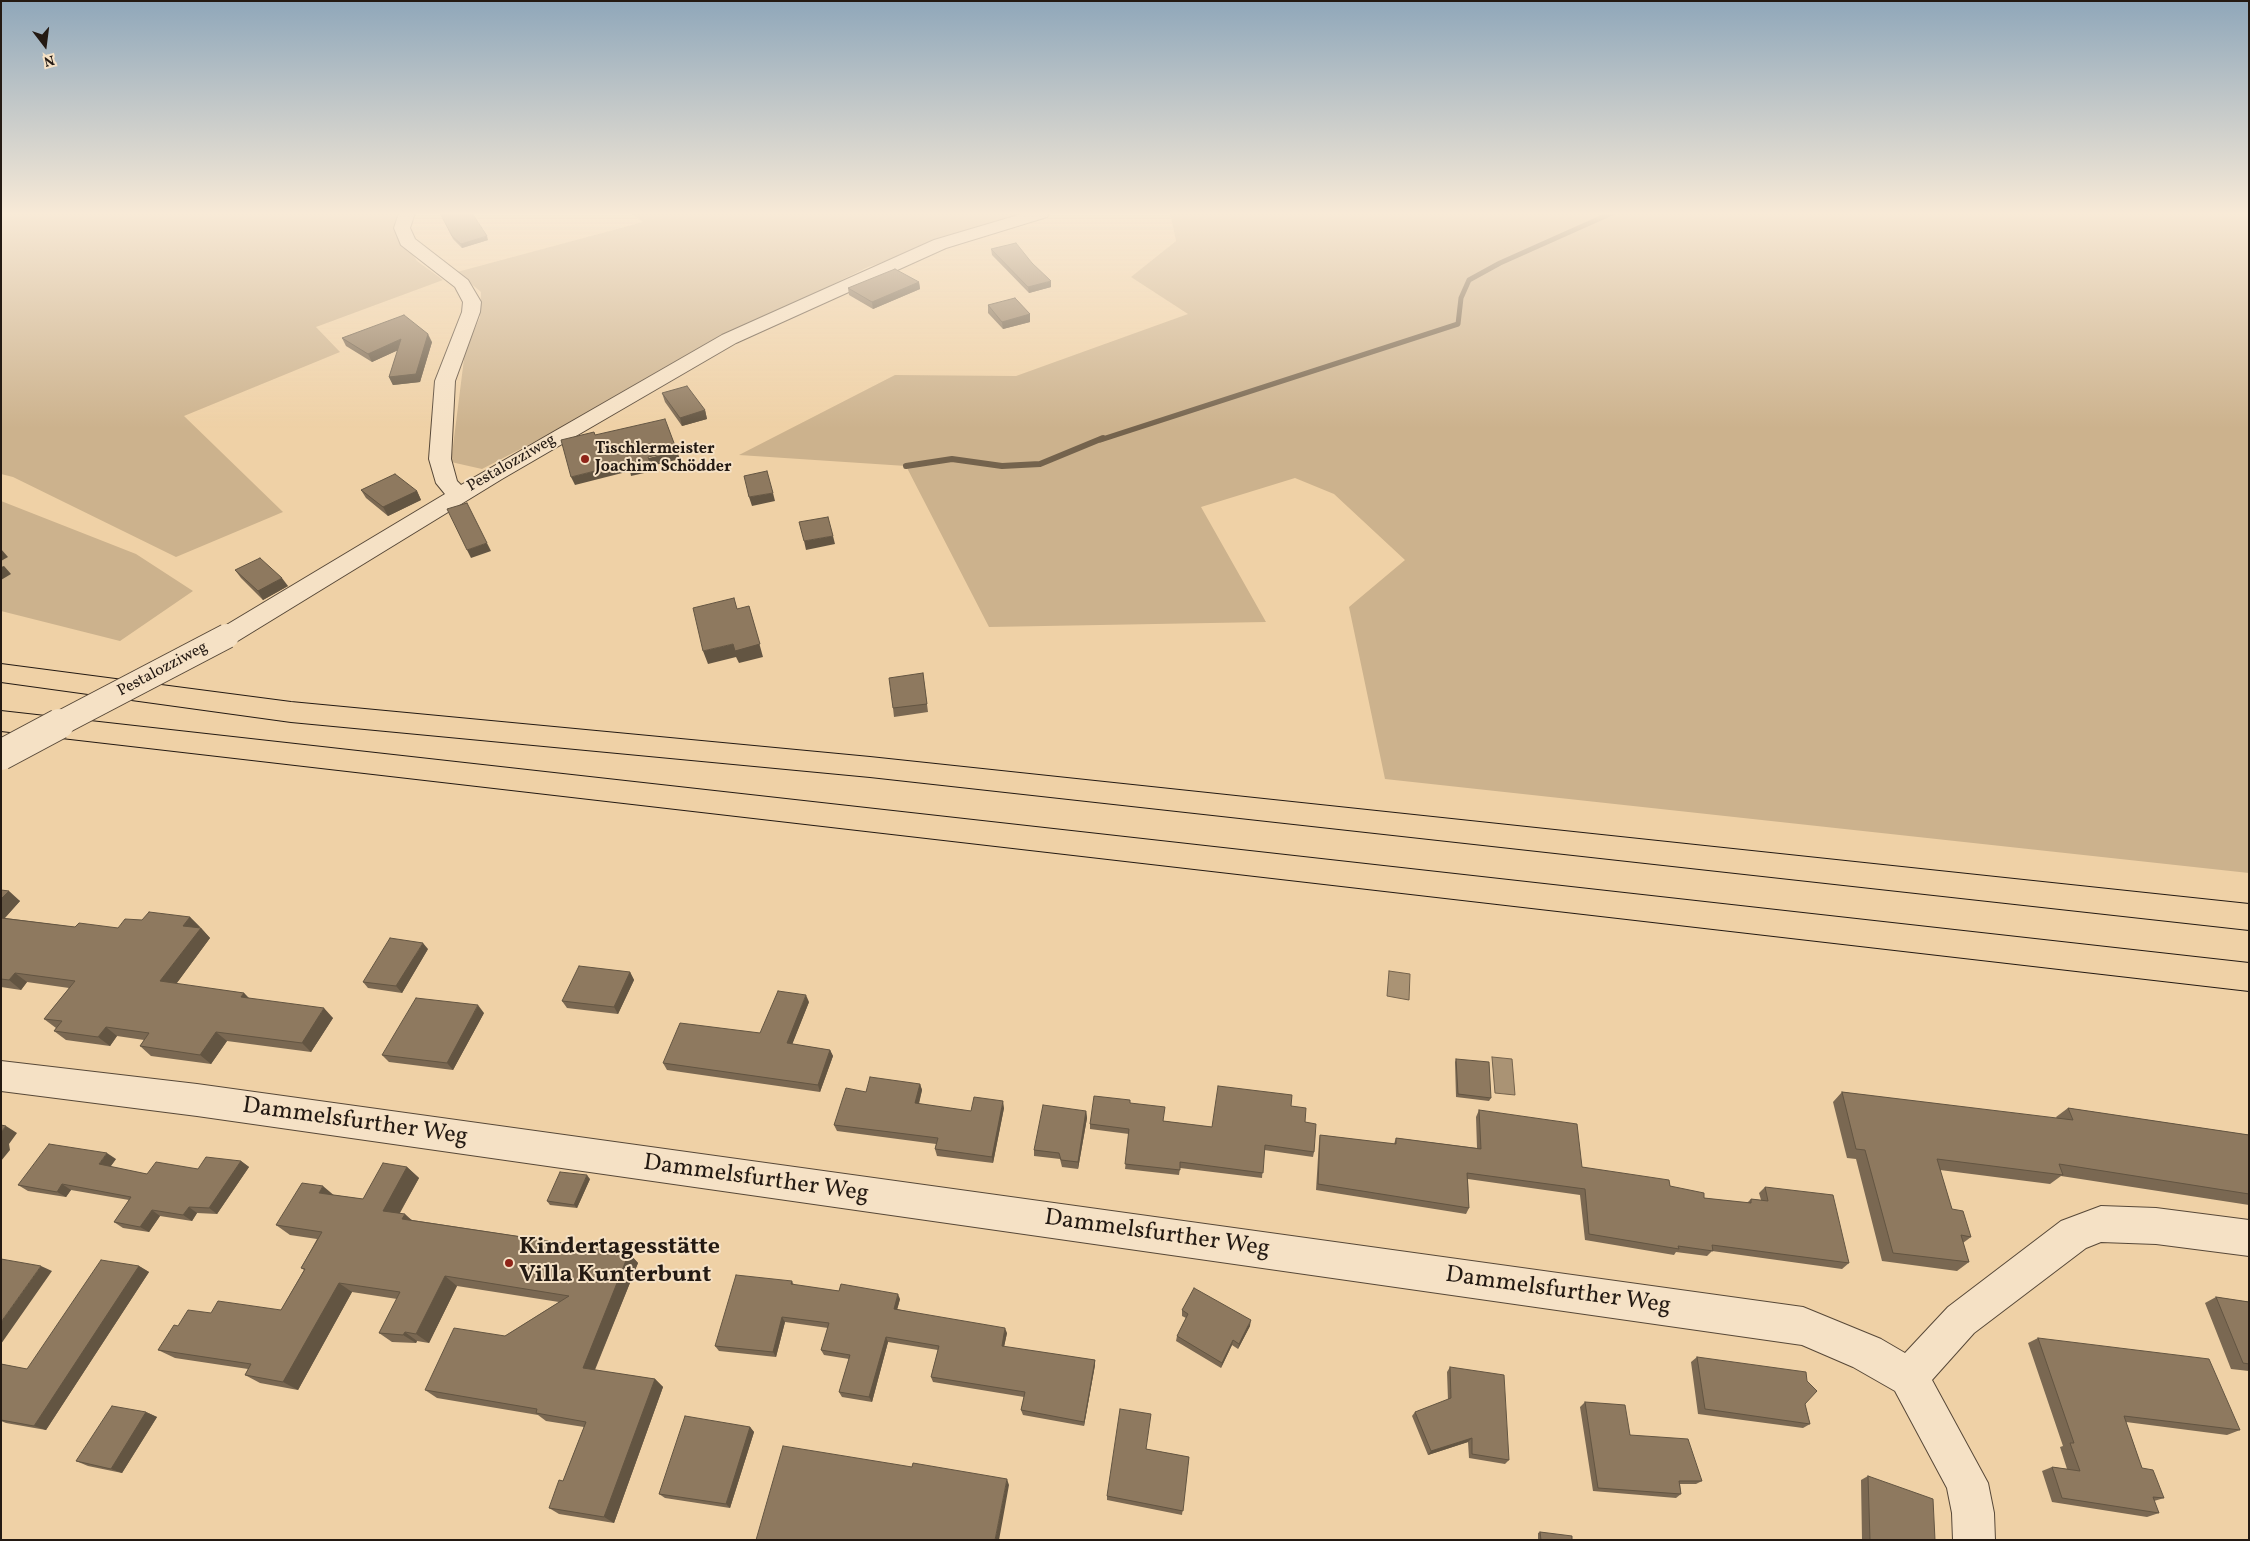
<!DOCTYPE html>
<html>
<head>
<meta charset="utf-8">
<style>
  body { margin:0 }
  #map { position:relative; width:2250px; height:1541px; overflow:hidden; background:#efd1a6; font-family:Vollkorn,serif }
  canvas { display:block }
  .frame { position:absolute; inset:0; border:2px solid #241a13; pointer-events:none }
  .north { position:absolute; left:20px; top:20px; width:50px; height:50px; -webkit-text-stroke:4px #f5e1c5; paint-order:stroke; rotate:165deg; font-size:14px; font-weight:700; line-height:20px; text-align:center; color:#241a13 }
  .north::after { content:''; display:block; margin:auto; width:18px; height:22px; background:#241a13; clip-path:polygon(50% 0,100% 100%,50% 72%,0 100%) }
</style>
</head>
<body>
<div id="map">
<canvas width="2250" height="1541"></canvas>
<div class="frame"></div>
<div class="north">N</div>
</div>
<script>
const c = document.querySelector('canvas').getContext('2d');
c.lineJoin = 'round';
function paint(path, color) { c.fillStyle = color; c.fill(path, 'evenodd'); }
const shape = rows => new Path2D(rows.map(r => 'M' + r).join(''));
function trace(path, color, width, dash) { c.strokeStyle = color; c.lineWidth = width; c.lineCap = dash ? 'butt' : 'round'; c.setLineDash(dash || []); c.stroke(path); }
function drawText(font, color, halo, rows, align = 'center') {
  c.font = font + ' Vollkorn,serif'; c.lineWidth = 4; c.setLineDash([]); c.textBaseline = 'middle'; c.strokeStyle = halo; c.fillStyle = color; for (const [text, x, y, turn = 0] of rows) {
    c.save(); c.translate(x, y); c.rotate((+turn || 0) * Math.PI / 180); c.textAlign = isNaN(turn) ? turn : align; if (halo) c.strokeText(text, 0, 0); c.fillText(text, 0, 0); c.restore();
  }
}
paint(shape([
  [1,213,400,213,395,229,417,261,443,280,316,327,340,352,184,416,283,512,176,557,13,477,1,474],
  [630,213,1032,213,868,267,728,336,722,334,725,337,582,417,482,469,451,462,465,351,480,317,481,292,457,272,643,222],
  [1170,213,2249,213,2249,873,1385,779,1349,607,1405,560,1334,494,1295,478,1201,507,1266,622,989,627,906,466,739,455,895,375,1016,376,1188,314,1131,277,1176,241],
  [1,501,136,554,193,591,120,641,1,611]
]), '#ccb28d');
const water = shape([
  [1389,971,1410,974,1409,1000,1387,996,1389,971],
  [1492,1057,1512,1059,1515,1095,1495,1093,1492,1057]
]);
paint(water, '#aa9374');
trace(water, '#74634d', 1);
trace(shape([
  [1100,440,1458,324,1461,298,1469,280,1500,263,1612,213]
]), '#74634d', 5);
trace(shape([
  [906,466,952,459,1002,466,1040,464,1103,438]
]), '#74634d', 6);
const minor = shape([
  [399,213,415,213,410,228,415,239,468,280,481,302,480,312,455,381,451,459,457,481,461,485,722,335,934,240,1025,213,1049,213,1047,217,946,248,736,343,502,479,236,642,227,645,218,642,215,636,218,630,445,494,436,483,429,459,435,381,462,312,463,302,455,287,401,245,394,228,399,213],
  [1,1061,197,1084,1803,1307,1881,1339,1905,1353,1948,1307,2061,1221,2101,1206,2156,1208,2249,1220,2249,1256,2156,1244,2101,1242,2086,1248,1974,1333,1932,1380,1988,1483,1994,1513,1995,1540,1953,1540,1952,1513,1947,1488,1895,1391,1853,1367,1802,1345,197,1116,1,1091,1,1061]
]);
const highway = shape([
  [1,664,291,702,870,757,2249,904,2249,930,870,777,291,722,1,682,1,664],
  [1,711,2249,963,2249,991,1,731,1,711]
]);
trace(minor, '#574838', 2);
trace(highway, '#241a13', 2);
paint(minor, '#f5e1c5');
paint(highway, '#efd1a6');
const minorBridgeFar1 = shape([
  [57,725,227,636]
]);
const minorBridge = shape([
  [1,755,59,724]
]);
trace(minorBridgeFar1, '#574838', 26, []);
trace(minorBridge, '#574838', 32, []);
trace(minorBridgeFar1, '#f5e1c5', 24);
trace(minorBridge, '#f5e1c5', 30);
paint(shape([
  [440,213,488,240,462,248,453,239],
  [991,249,1051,287,1029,293,992,255],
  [919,282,920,289,873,309,849,295,848,288],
  [988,305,1030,314,1030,322,1003,329,988,313],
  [342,338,432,342,420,382,393,385,389,377,398,350,372,362,346,346],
  [662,393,705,410,707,419,682,426,665,402],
  [361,490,417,491,421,500,388,516,366,498],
  [235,570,288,586,263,600,241,578],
  [923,673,928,712,894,717,893,708],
  [1,890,20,901,5,918,75,927,118,928,142,920,190,917,200,927,199,928,201,928,210,938,176,984,244,993,249,998,333,1018,311,1052,227,1041,211,1064,151,1056,140,1046,144,1040,117,1036,110,1046,66,1040,54,1031,56,1028,44,1019,69,988,27,982,21,990,1,987],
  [428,949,402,993,368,988,363,982],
  [630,972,634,980,618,1014,567,1008,562,1001],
  [809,1002,792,1044,830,1050,833,1056,820,1092,667,1070,663,1063,760,1033],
  [484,1013,453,1070,389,1062,382,1055],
  [1456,1059,1491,1098,1489,1101,1456,1097,1455,1062],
  [920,1084,922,1090,919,1104,971,1111,1004,1108,993,1163,937,1156,935,1149,936,1144,837,1131,834,1125,866,1092],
  [1842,1092,2057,1119,2056,1117,2068,1108,2249,1135,2249,1205,2061,1176,2050,1184,1940,1170,1952,1209,1971,1237,1963,1243,1969,1262,1957,1271,1882,1261,1856,1159,1847,1158,1833,1102],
  [1130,1103,1163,1121,1212,1127,1291,1106,1305,1122,1314,1152,1313,1157,1264,1150,1262,1178,1180,1168,1179,1175,1125,1169,1129,1134,1090,1129,1090,1124],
  [1479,1110,1582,1167,1670,1186,1704,1198,1747,1203,1751,1199,1761,1200,1759,1193,1765,1187,1849,1263,1842,1269,1712,1251,1707,1256,1676,1252,1674,1255,1585,1240,1580,1195,1468,1179,1469,1208,1466,1214,1316,1190,1319,1141,1320,1135,1394,1144,1396,1138,1477,1148,1476,1117],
  [1086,1111,1087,1118,1078,1169,1062,1167,1060,1159,1034,1156,1034,1150],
  [116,1159,110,1167,147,1174,198,1169,241,1161,249,1167,217,1214,197,1213,192,1221,160,1216,149,1232,123,1228,114,1222,129,1200,71,1190,66,1197,28,1191,18,1185],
  [407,1167,419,1178,400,1213,412,1220,629,1253,638,1263,595,1370,655,1379,663,1387,614,1523,559,1514,549,1508,563,1481,584,1427,546,1421,538,1415,437,1398,425,1390,505,1336,559,1302,457,1286,429,1343,417,1341,416,1343,392,1342,379,1333,397,1299,352,1292,298,1390,260,1383,245,1375,248,1369,175,1358,158,1350,178,1326,211,1313,281,1310,304,1270,301,1268,317,1239,290,1235,276,1225,334,1195,363,1199],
  [590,1179,577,1208,550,1205,547,1201],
  [139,1266,149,1272,46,1430,6,1423,1,1421,1,1364,27,1369],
  [792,1281,794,1285,900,1299,897,1309,1007,1333,1004,1347,1095,1360,1095,1365,1084,1426,1023,1415,1021,1410,1024,1397,933,1382,931,1377,938,1350,888,1342,872,1402,842,1397,839,1392,849,1359,824,1355,821,1350,828,1328,785,1322,776,1357,719,1351,715,1346],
  [2216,1297,2249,1302,2249,1371,2231,1369,2205,1303],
  [1182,1310,1250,1326,1238,1349,1232,1345,1221,1368,1176,1341,1177,1336,1186,1318,1182,1316],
  [2038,1338,2240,1430,2227,1435,2126,1422,2142,1468,2164,1498,2154,1501,2159,1513,2147,1517,2052,1502,2042,1471,2052,1467,2067,1469,2060,1447,2063,1446,2028,1343],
  [1697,1357,1805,1404,1810,1424,1803,1428,1698,1414,1691,1362],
  [1450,1367,1509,1460,1505,1464,1469,1458,1468,1442,1428,1455,1412,1416,1415,1412,1448,1400,1447,1372],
  [1585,1402,1630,1435,1702,1481,1696,1484,1680,1484,1681,1494,1676,1498,1593,1491,1580,1407],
  [146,1412,157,1417,122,1473,88,1466,76,1461],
  [750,1427,754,1432,730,1508,665,1498,659,1494],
  [1146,1449,1189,1457,1182,1515,1107,1500,1107,1496],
  [1868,1476,1935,1540,1862,1540,1861,1480],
  [1540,1532,1572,1540,1538,1540,1538,1533]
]), '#7a6852');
paint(shape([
  [487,236,488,240,462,248,461,244],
  [1051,281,1051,287,1029,293,1028,287],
  [919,282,920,289,873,309,872,302],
  [1030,314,1030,322,1003,329,1002,322],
  [428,334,432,342,420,382,393,385,389,377],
  [401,339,405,347,372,362,368,354],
  [705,410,707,419,682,426,680,418],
  [677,451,680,459,651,466,653,471,631,476,630,471,575,485,571,477],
  [417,491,421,500,388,516,383,507],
  [773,493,775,501,752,506,749,497],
  [833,536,835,544,806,550,804,541],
  [487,543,491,551,471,558,467,550],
  [1,549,8,557,1,561],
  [4,566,11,574,1,580,1,567],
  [282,578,288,586,263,600,258,591],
  [749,606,763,657,739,663,736,657,708,664,703,651,733,644],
  [9,891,20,901,1,922,1,899],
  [190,917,200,927,193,936,183,926],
  [201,928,210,938,171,991,160,981],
  [423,943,428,949,402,993,396,986],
  [630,972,634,980,618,1014,614,1007],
  [15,973,27,982,21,990,9,980],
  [244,993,253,1003,241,997],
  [806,995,809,1002,790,1050,787,1043],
  [478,1005,484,1013,453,1070,447,1063],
  [324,1008,333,1018,311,1052,302,1043],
  [106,1027,117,1036,110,1046,98,1037],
  [216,1032,227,1041,211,1064,200,1055],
  [830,1050,833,1056,820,1092,818,1085],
  [920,1084,922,1090,917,1110,915,1103],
  [1003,1101,1004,1108,993,1163,992,1157],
  [1086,1111,1087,1118,1078,1169,1078,1162],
  [6,1126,17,1133,9,1144,10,1150,1,1161,1,1132],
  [107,1153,116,1159,108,1170,99,1164],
  [241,1161,249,1167,217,1214,209,1208],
  [407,1167,419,1178,395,1221,383,1211],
  [587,1175,590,1179,577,1208,574,1205],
  [62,1184,71,1190,66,1197,57,1192],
  [323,1186,336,1197,319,1193],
  [189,1207,197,1213,192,1221,183,1215],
  [152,1210,160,1216,149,1232,140,1227],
  [405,1214,416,1224,402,1219],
  [629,1253,638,1263,592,1376,583,1368],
  [41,1266,52,1271,1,1344,1,1322],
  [139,1266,149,1272,46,1430,34,1426],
  [445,1276,457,1286,429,1343,416,1334],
  [339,1283,352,1292,298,1390,283,1382],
  [898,1294,900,1299,896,1314,894,1309],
  [782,1317,785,1322,776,1357,773,1352],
  [1251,1320,1250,1326,1238,1349,1239,1344],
  [1005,1328,1007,1333,1003,1351,1002,1346],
  [405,1332,417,1341,416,1343,403,1335],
  [886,1337,888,1342,872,1402,869,1397],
  [1233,1340,1232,1345,1221,1368,1222,1363],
  [1095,1360,1095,1365,1084,1426,1084,1422],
  [655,1379,663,1387,614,1523,604,1517],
  [146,1412,157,1417,122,1473,111,1469],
  [750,1427,754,1432,730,1508,726,1504],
  [1472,1438,1468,1442,1428,1455,1431,1451],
  [1007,1479,1009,1485,999,1540,995,1540]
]), '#635542');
const building = shape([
  [440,213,472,213,487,236,461,244,452,236,440,213],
  [1016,243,1032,263,1051,281,1028,287,991,249,1016,243],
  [895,269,919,282,872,302,848,288,895,269],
  [1015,298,1030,314,1002,322,988,305,1015,298],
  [404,315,428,334,416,374,389,377,401,339,368,354,342,338,404,315],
  [687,386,705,410,680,418,662,393,687,386],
  [665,419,677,451,648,457,650,462,628,467,627,463,571,477,561,440,594,432,595,435,665,419],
  [767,471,773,493,749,497,744,476,767,471],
  [395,474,417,491,383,507,361,490,395,474],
  [467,503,487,543,467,550,447,509,467,503],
  [828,517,833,536,804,541,799,522,828,517],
  [260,558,282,578,258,591,235,570,260,558],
  [734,598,737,609,749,606,760,644,735,651,733,644,703,651,693,608,734,598],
  [923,673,927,704,893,708,889,678,923,673],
  [1,890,9,891,1,899,1,890],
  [149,912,190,917,183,926,201,928,160,981,244,993,241,997,324,1008,302,1043,216,1032,200,1055,140,1046,149,1033,106,1027,98,1037,54,1031,62,1021,44,1019,75,981,15,973,9,980,1,979,1,918,75,927,79,923,118,928,125,919,142,920,149,912],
  [390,938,423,943,396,986,363,982,390,938],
  [579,966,630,972,614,1007,562,1001,579,966],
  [778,991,806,995,787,1043,830,1050,818,1085,663,1063,680,1023,760,1033,778,991],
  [416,998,478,1005,447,1063,382,1055,416,998],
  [1456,1059,1489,1062,1491,1098,1458,1094,1456,1059],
  [870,1077,920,1084,915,1103,971,1111,974,1097,1003,1101,992,1157,935,1149,938,1138,834,1125,846,1088,866,1092,870,1077],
  [1218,1086,1292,1095,1291,1106,1306,1108,1305,1122,1316,1124,1314,1152,1265,1145,1263,1173,1180,1162,1180,1170,1125,1164,1129,1129,1090,1124,1094,1096,1130,1100,1130,1103,1165,1107,1163,1121,1212,1127,1218,1086],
  [1842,1092,2073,1120,2068,1108,2249,1135,2249,1194,2059,1164,2063,1175,1937,1159,1952,1209,1963,1211,1971,1237,1961,1235,1969,1262,1893,1253,1865,1150,1856,1149,1842,1092],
  [1043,1105,1086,1111,1078,1162,1061,1160,1059,1153,1034,1150,1043,1105],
  [1479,1110,1577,1124,1582,1167,1669,1180,1670,1186,1704,1193,1704,1198,1751,1203,1751,1199,1768,1201,1765,1187,1833,1195,1849,1263,1712,1245,1713,1251,1678,1246,1679,1249,1589,1234,1585,1189,1467,1173,1469,1208,1318,1184,1320,1135,1396,1144,1396,1138,1481,1149,1479,1110],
  [1,1125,6,1126,1,1132,1,1125],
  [49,1144,107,1153,99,1164,147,1174,156,1162,198,1169,206,1157,241,1161,209,1208,189,1207,183,1215,152,1210,140,1227,114,1222,131,1197,62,1184,57,1192,18,1185,49,1144],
  [383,1163,407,1167,383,1211,405,1214,402,1219,629,1253,583,1368,655,1379,604,1517,549,1508,559,1480,563,1481,586,1422,536,1413,537,1409,425,1390,454,1328,505,1336,569,1296,445,1276,416,1334,405,1332,403,1335,379,1333,400,1292,339,1283,283,1382,245,1375,251,1364,158,1350,174,1325,178,1326,188,1310,211,1313,218,1301,281,1310,305,1269,301,1268,322,1232,276,1225,302,1183,323,1186,319,1193,363,1199,383,1163],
  [560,1172,587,1175,574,1205,547,1201,560,1172],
  [1,1259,41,1266,1,1322,1,1259],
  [101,1260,139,1266,34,1426,1,1420,1,1364,27,1369,101,1260],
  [736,1275,792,1281,791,1284,839,1291,841,1284,898,1294,894,1309,1005,1328,1002,1346,1095,1360,1084,1422,1021,1410,1025,1392,931,1377,939,1346,886,1337,869,1397,839,1392,850,1355,821,1350,829,1323,782,1317,773,1352,715,1346,736,1275],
  [1194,1288,1251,1320,1239,1344,1233,1340,1222,1363,1177,1336,1188,1314,1182,1310,1194,1288],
  [2216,1297,2249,1302,2249,1364,2243,1363,2216,1297],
  [2038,1338,2209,1359,2240,1430,2124,1416,2142,1468,2153,1470,2164,1498,2153,1497,2159,1513,2062,1498,2052,1467,2080,1471,2070,1443,2074,1443,2038,1338],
  [1697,1357,1806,1372,1807,1381,1817,1391,1805,1404,1810,1424,1705,1409,1697,1357],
  [1450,1367,1504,1375,1509,1460,1472,1454,1472,1438,1431,1451,1415,1412,1451,1398,1450,1367],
  [1585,1402,1625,1405,1630,1435,1688,1439,1702,1481,1679,1481,1681,1494,1598,1488,1585,1402],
  [112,1406,146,1412,111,1469,76,1461,112,1406],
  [1120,1409,1151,1414,1146,1449,1189,1457,1183,1511,1107,1496,1120,1409],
  [685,1416,750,1427,726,1504,659,1494,685,1416],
  [783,1446,912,1467,913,1463,1007,1479,995,1540,756,1540,783,1446],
  [1868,1476,1933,1499,1935,1540,1870,1540,1868,1476],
  [1540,1532,1572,1536,1572,1540,1541,1540,1540,1532]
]);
paint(building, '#8e795f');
trace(building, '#635542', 1);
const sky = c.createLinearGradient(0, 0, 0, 428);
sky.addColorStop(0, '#8fa7ba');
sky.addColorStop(0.5, '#f8ead7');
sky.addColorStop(1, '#f8ead700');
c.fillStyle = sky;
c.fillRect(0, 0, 2250, 428);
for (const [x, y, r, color] of [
  [585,459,5,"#8f2418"],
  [509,1263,5,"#8f2418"]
]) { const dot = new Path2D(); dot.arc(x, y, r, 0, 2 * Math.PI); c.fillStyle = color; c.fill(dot); trace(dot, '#f5e1c5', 2); }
drawText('bold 16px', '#241a13', '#f5e1c5', [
  ["Tischlermeister",595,450],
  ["Joachim Schödder",595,468]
], 'left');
drawText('16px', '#241a13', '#f5e1c5', [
  ["Pestalozziweg",512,464,-30],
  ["Pestalozziweg",163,670,-28]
]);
drawText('24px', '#241a13', '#f5e1c5', [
  ["Dammelsfurther Weg",355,1123,8],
  ["Dammelsfurther Weg",756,1180,8],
  ["Dammelsfurther Weg",1157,1235,8],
  ["Dammelsfurther Weg",1558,1292,8]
]);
drawText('bold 24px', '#241a13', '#f5e1c5', [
  ["Kindertagesstätte",519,1249],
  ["Villa Kunterbunt",519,1277]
], 'left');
</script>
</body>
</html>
